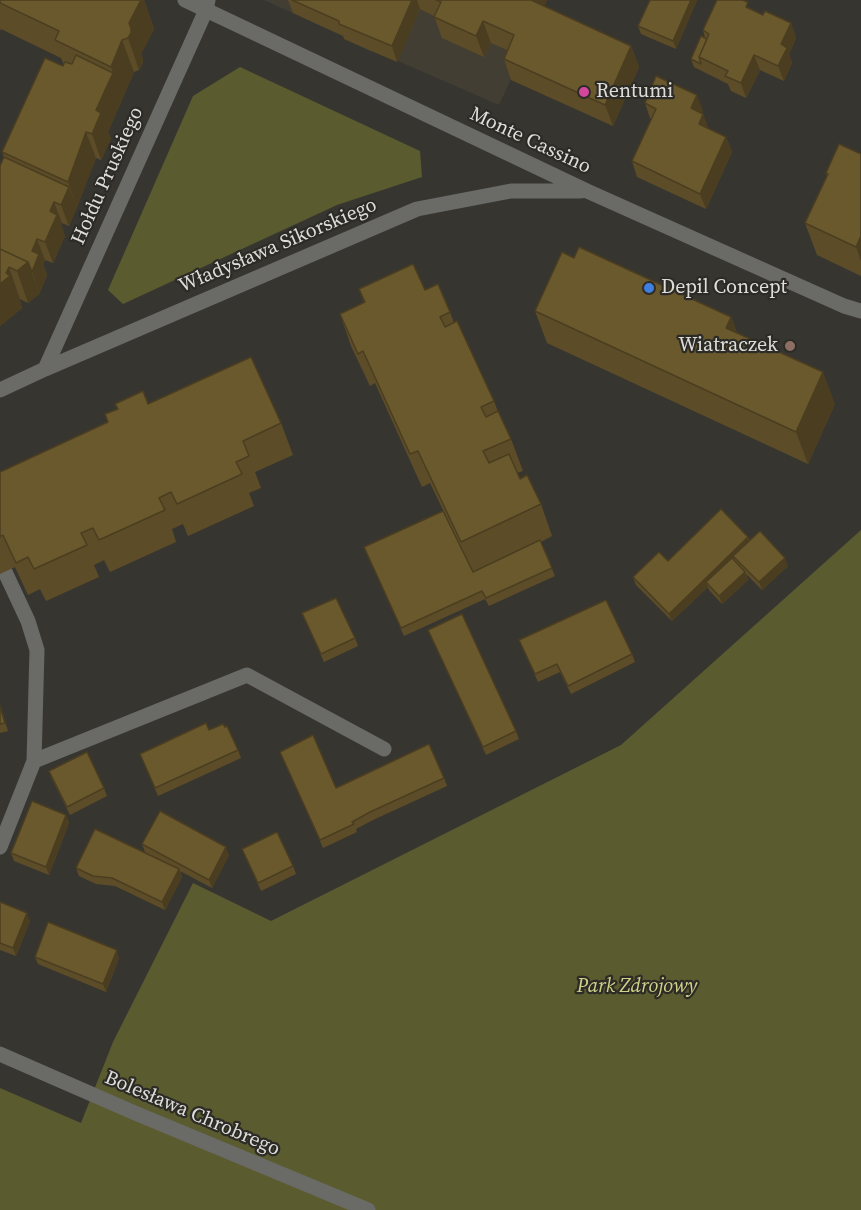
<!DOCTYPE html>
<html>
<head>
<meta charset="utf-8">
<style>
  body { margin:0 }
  canvas { display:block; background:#373530 }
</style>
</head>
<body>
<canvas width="861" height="1210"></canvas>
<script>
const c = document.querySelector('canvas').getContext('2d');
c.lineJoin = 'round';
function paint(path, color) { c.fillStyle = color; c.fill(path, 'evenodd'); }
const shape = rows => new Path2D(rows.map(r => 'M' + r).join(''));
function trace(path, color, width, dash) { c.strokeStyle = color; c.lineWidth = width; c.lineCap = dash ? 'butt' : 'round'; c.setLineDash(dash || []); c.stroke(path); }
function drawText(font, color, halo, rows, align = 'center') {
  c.font = font + ' "Source Serif 4",serif'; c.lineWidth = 4.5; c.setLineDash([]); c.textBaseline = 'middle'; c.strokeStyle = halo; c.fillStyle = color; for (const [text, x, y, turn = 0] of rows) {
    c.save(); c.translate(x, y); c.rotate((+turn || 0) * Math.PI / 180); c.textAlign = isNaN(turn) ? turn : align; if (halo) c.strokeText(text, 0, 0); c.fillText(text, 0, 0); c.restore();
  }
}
paint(shape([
  [264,0,547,0,499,105,373,50,372,52,344,39,344,36]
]), '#423e33');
paint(shape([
  [240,67,420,151,422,177,337,205,123,304,108,290,193,96],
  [861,530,861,1210,0,1210,0,1088,81,1123,113,1042,193,883,271,921,621,745]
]), '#5a5b2f');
trace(shape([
  [5,572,28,621,37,650,34,761],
  [0,847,34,761,247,675,384,749]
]), '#6a6a67', 15);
trace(shape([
  [185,0,587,191,844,306,861,311],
  [45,369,206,10,208,0],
  [0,390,45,369,417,209,511,191,581,191],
  [0,1054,135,1113,368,1210]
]), '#6a6a67', 15);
paint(shape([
  [0,0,144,0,154,29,141,54,143,60,142,65,139,70,134,72,108,132,111,139,101,160,96,158,69,226,62,223,61,225,65,236,53,263,45,260,43,264,47,275,39,294,28,303,20,299,20,301,22,308,0,326,4,157,2,152,64,65,61,58,1,29,0,31],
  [288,0,547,0,544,6,631,46,639,67,613,126,511,80,504,59,507,50,491,43,484,57,442,38,434,16,420,9,397,62,344,39,343,36,293,13],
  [650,0,697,0,676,49,641,34,638,26],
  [750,8,763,15,791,23,796,38,789,54,792,63,784,81,760,70,746,98,731,91,728,84,694,67,691,59,705,38,703,30],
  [645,103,703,111,701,113,703,114,708,128,726,137,732,152,706,209,637,177,632,161,652,119,650,118],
  [861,154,861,276,817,255,805,223,827,177,826,173],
  [574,258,731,317,737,333,835,404,808,464,547,343,535,311],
  [359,289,425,290,450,312,454,323,494,401,498,412,511,439,523,471,517,473,520,479,541,504,552,536,541,542,555,576,489,606,485,599,404,636,364,547,446,516,430,483,422,487,375,383,370,386,351,346,340,314,364,303],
  [148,404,281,423,293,455,255,472,261,488,249,493,254,506,188,536,183,524,172,529,176,542,110,572,104,560,94,565,99,577,46,601,40,589,28,595,15,567,0,574,0,472],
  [748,537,750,540,788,566,762,590,746,574,748,580,722,604,709,590,708,587,672,621,636,585,633,577,668,561],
  [302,613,355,638,358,646,324,662],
  [428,630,516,731,519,739,486,755],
  [519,640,632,654,635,662,571,694,560,672,538,682],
  [0,705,8,731,0,733],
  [209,730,238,750,241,758,158,796,140,754],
  [280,752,336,788,444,778,447,786,373,820,356,829,357,832,323,848],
  [49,771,104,788,107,796,70,815,52,779],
  [66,815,69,823,49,875,14,861,11,853],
  [142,844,229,855,212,888,180,871,182,877,165,910,115,886,96,884,79,876,76,868,145,852],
  [242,849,293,866,296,874,261,891],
  [0,902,30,921,16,956,0,950],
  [35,957,119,958,106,992,38,964]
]), '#5c4d28');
paint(shape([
  [141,0,144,0,154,29,141,54,143,60,142,65,139,70,128,38,129,23],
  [412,0,417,0,420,9,397,62,392,46],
  [530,0,547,0,538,21],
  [691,0,697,0,676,49,673,41],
  [483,21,491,43,484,57,476,36],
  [791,23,796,38,789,54,792,63,784,81,778,66,781,44],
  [122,40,134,72,108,132,111,139,101,160,92,134,96,110,113,73,111,67],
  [631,46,639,67,613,126,605,105],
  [754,55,760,70,746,98,741,83],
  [697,95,703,111,696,124,691,108],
  [703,114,709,129,699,124],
  [86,132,96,158,77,208,68,182],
  [726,137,732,152,706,209,700,194],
  [69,187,77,208,69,226,61,205],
  [54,202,62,223,61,225,65,236,53,263,45,242,50,211],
  [861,236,861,261,856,247],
  [37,239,45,260,43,264,47,275,39,294,32,272,32,251],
  [28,262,39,294,28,303,17,271],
  [9,267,20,299,20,301,22,308,0,326,0,284],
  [731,317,743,349,726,328],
  [823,372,835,404,808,464,796,432],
  [748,537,751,545,733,556,735,561,706,582,708,587,672,621,669,614],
  [785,558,788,566,762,590,759,582],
  [745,572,748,580,722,604,719,596],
  [66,815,69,823,49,875,46,867],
  [226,847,229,855,212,888,209,880],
  [179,869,182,877,165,910,162,902],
  [27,913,30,921,16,956,13,948],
  [117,950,119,958,106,992,103,984]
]), '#4b3e20');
const building = shape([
  [0,0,141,0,129,23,131,28,131,33,128,38,122,40,111,67,55,40,59,31,0,3,0,0],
  [292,0,412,0,392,46,339,24,339,21,292,0],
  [436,0,531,0,631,46,605,105,504,59,514,35,483,21,476,36,434,17,441,2,436,0],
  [650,0,691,0,673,41,638,26,650,0],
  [717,0,742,0,748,2,746,7,763,15,765,11,791,23,781,44,787,48,778,66,754,55,741,83,725,76,728,71,699,57,709,34,703,30,717,0],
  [701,36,707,39,699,57,701,64,691,59,701,36],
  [76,55,113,73,96,110,101,113,92,134,86,132,68,182,2,152,45,58,63,66,65,62,72,64,76,55],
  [656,76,697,95,691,108,703,114,699,124,726,137,700,194,632,161,656,109,645,103,656,76],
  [839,144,861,154,861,236,856,247,805,223,828,174,826,173,839,144],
  [4,157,69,187,61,205,54,202,50,211,57,215,45,242,37,239,32,251,39,254,32,272,28,262,0,249,0,166,4,157],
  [579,247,731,317,726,328,823,372,796,432,535,311,562,252,574,258,579,247],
  [0,249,28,262,17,271,9,267,6,273,10,276,0,284,0,249],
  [413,264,425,290,438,284,450,312,440,317,445,327,457,321,494,401,481,407,486,417,498,411,511,439,483,451,489,463,509,454,520,479,527,475,541,504,461,542,418,451,410,454,363,351,358,354,340,314,365,302,359,289,413,264],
  [251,357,281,423,243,441,249,456,236,462,242,474,177,504,171,492,159,498,165,510,99,540,93,528,81,533,87,545,34,569,28,557,16,563,3,535,0,537,0,472,108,422,105,414,118,409,115,404,143,391,148,404,251,357],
  [721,509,748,537,669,614,633,577,659,552,668,561,721,509],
  [443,511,473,572,540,540,552,568,486,598,482,591,401,628,364,547,443,511],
  [760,531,785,558,759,582,733,556,760,531],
  [732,558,745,572,719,596,706,582,732,558],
  [336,598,355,638,321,654,302,613,336,598],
  [606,600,632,654,568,686,557,664,535,674,519,640,606,600],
  [462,614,516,731,483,747,428,630,462,614],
  [0,707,5,723,0,724,0,707],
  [206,723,209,730,223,724,225,727,227,726,238,750,155,788,140,754,206,723],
  [313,735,336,788,429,744,444,778,370,812,352,822,354,824,320,840,280,752,313,735],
  [87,752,104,788,67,807,49,771,87,752],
  [32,801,66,815,46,867,11,853,32,801],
  [160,811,226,847,209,880,142,844,160,811],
  [95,829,179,869,162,902,112,878,93,876,76,868,95,829],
  [277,832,293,866,258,883,242,849,277,832],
  [0,902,27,913,13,948,0,943,0,902],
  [48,922,117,950,103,984,35,957,48,922]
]);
paint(building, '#6b592e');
trace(building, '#4b3e20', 1.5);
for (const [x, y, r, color] of [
  [584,92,6,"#d1479c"],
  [649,288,6,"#3f7fe0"],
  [790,346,6,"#8d6e63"]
]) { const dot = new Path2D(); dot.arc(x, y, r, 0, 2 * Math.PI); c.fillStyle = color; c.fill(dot); trace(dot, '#2d2b26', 2); }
drawText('20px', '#dfddda', '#2d2b26', [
  ["Rentumi",596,92],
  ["Depil Concept",661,288],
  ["Wiatraczek",778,346,"right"]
], 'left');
drawText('20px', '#dfddda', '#2d2b26', [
  ["Monte Cassino",530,141,25],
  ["Hołdu Pruskiego",108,176,-66],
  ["Władysława Sikorskiego",278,246,-23],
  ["Bolesława Chrobrego",192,1114,23]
]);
drawText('italic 20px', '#cfd288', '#2d2b26', [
  ["Park Zdrojowy",637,987]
]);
</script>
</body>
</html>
